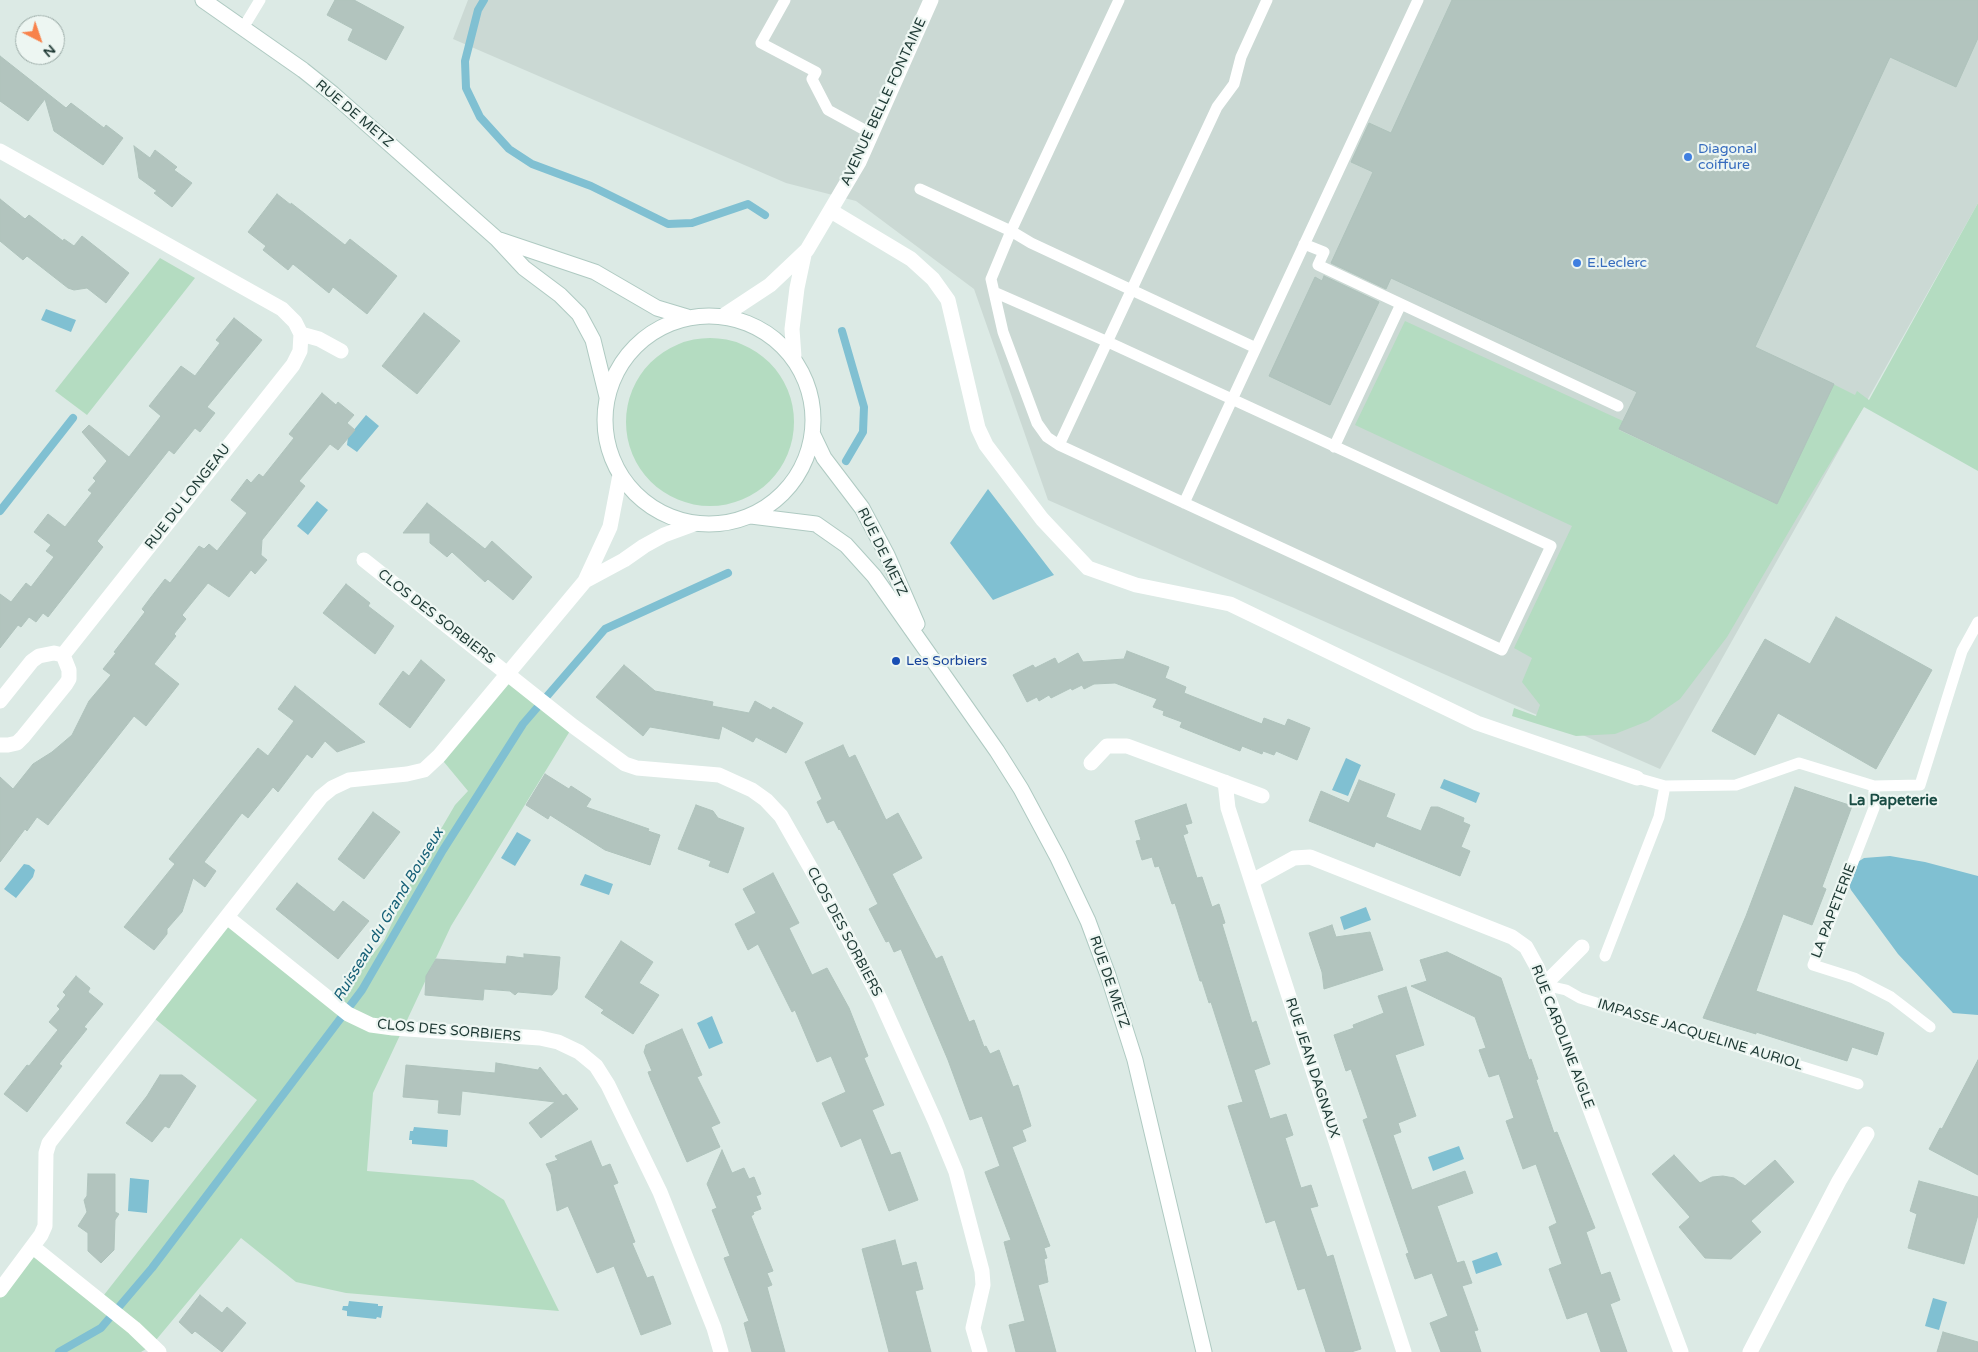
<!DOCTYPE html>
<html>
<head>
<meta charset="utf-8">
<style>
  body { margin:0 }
  #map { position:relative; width:1978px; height:1352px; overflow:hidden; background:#dceae5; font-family:"Varela Round",sans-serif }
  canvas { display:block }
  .north { position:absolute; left:15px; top:15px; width:50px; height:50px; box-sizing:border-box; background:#edf6f2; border:1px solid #9aaaa6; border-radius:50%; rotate:139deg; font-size:14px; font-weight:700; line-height:20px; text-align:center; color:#1e3934 }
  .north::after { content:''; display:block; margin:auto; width:18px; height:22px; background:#f8824b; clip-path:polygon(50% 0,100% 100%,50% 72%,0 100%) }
</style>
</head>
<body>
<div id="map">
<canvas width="1978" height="1352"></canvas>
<div class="north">N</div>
</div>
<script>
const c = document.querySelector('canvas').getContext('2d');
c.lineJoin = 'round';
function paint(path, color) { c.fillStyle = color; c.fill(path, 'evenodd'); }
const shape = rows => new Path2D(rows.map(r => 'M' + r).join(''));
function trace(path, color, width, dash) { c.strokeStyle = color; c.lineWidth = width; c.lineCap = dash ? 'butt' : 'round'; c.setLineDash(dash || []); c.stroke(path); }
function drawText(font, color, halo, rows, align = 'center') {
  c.font = font + ' "Varela Round",sans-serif'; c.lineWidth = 4.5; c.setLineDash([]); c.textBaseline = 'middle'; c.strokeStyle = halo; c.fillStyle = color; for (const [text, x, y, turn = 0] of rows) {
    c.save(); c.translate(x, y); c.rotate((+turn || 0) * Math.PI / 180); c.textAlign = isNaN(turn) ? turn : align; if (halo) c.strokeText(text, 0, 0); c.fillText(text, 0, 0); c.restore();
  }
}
paint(shape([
  [468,0,1978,0,1978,203,1660,769,1048,500,974,289,856,201,786,183,453,39]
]), '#cbd9d4');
paint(shape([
  [1978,203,1978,471,1864,407,1798,516,1727,637,1680,699,1648,721,1615,734,1576,736,1512,716,1514,708,1536,716,1540,705,1522,682,1532,658,1514,648,1572,526,1355,425,1405,321,1623,421,1619,430,1777,504,1833,384,1855,395,1857,391,1869,400],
  [160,258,195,278,87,415,55,391],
  '626 422a84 84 0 1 1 168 0a84 84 0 1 1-168 0Z',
  [507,674,573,726,451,926,373,1093,367,1171,473,1180,504,1200,559,1311,346,1293,296,1282,241,1238,151,1346,141,1352,0,1352,0,1290,33,1247,100,1300,257,1100,150,1015,227,917,334,1003,384,940,417,870,455,805,468,791,439,756]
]), '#b4dcc1');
paint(shape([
  [46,309,76,320,71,332,41,320],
  [366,415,379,426,357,452,347,445,348,437],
  [988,489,1054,575,993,600,950,543],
  [317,501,328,510,308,535,297,526],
  [1346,758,1361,765,1348,796,1332,790],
  [1444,779,1480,793,1476,803,1440,788],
  [517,832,531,840,515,866,501,858],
  [1890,856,1925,862,1978,876,1978,1015,1953,1013,1898,954,1851,890,1844,873,1845,870,1864,858],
  [24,864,29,865,35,870,33,877,16,898,4,889],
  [585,874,613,884,609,895,580,885],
  [1366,907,1371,920,1344,930,1340,917],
  [712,1016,723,1043,709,1049,697,1023],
  [414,1127,448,1130,447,1147,412,1144,412,1140,409,1140,410,1131,413,1131],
  [1459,1146,1464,1159,1433,1171,1428,1157],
  [130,1178,149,1180,147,1213,128,1211],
  [1497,1252,1502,1265,1476,1274,1472,1261],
  [1933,1298,1947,1302,1939,1330,1925,1326],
  [349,1301,378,1304,378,1306,383,1306,381,1318,377,1317,376,1319,347,1316,347,1311,342,1310,343,1306,348,1306]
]), '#80c0d2');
trace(shape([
  [484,0,478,10,465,61,466,88,480,117,509,149,532,164,591,186,668,224,692,223,748,204,765,215],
  [842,331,864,407,863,432,846,461],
  [0,511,73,418],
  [59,1352,101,1328,152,1268,362,990,443,850,523,724,605,629,728,573]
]), '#80c0d2', 8);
const building = shape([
  [335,0,354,0,404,27,386,60,348,40,353,29,327,15,335,0],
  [1452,0,1978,0,1978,38,1956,87,1890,57,1755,347,1834,384,1777,504,1619,429,1637,392,1391,278,1386,289,1331,263,1373,172,1351,162,1369,123,1391,133,1452,0],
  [0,56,66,108,71,103,104,128,106,125,123,138,103,165,54,131,45,99,28,121,0,101,0,56],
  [134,146,150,158,155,150,177,167,174,170,192,183,172,207,154,193,157,191,139,178,134,146],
  [277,194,291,205,291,203,345,245,350,239,397,276,367,314,333,287,329,293,293,264,288,270,263,250,266,246,248,232,277,194],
  [0,199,25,219,29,215,63,241,64,239,74,246,82,236,129,273,106,303,87,288,74,290,68,288,27,256,23,260,0,241,0,199],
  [1324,276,1379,302,1330,405,1269,376,1315,277,1322,281,1324,276],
  [424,313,460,341,417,394,382,366,424,313],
  [234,318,262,340,207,407,215,413,200,432,195,428,174,454,169,450,97,541,103,547,48,617,43,613,36,622,29,617,21,627,18,625,0,648,0,594,11,602,26,583,31,587,54,557,46,551,51,545,34,532,48,514,65,527,92,493,88,490,96,481,93,478,107,461,82,432,89,425,129,457,161,416,149,406,181,366,195,376,220,343,216,340,234,318],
  [322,393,336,405,338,402,354,415,347,423,355,430,338,450,330,444,299,481,305,486,262,540,261,555,267,560,255,574,251,570,229,597,208,583,182,615,186,619,174,634,176,636,154,664,179,684,146,726,134,716,48,825,37,817,27,831,25,829,0,862,0,777,13,789,33,764,52,752,72,735,89,701,111,675,103,669,116,653,114,652,145,612,142,609,151,597,165,579,170,583,199,546,204,549,209,544,217,551,247,513,231,500,247,479,251,483,259,474,263,477,294,438,289,434,322,393],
  [427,503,485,549,492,541,532,577,513,600,488,579,485,582,452,552,447,557,430,543,430,533,403,533,427,503],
  [346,584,370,603,368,606,394,626,375,654,323,613,346,584],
  [1836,617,1932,670,1876,769,1778,713,1755,755,1712,731,1765,639,1810,664,1836,617],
  [1127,651,1169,667,1165,678,1186,687,1184,693,1262,724,1264,718,1285,726,1288,719,1310,728,1297,760,1276,751,1274,755,1263,751,1262,754,1242,746,1240,751,1180,727,1182,722,1163,715,1164,711,1153,707,1157,699,1115,683,1094,684,1084,689,1082,685,1072,690,1071,688,1051,698,1049,695,1039,701,1037,697,1027,702,1013,675,1033,665,1035,668,1055,658,1058,664,1078,653,1083,662,1124,659,1127,651],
  [421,660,445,680,410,728,379,704,403,671,409,676,421,660],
  [624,665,655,691,713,702,712,706,749,713,755,701,771,710,773,707,803,723,786,753,756,737,753,742,722,726,719,739,650,727,643,736,596,697,624,665],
  [295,686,365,742,337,752,325,741,312,758,307,754,278,792,273,787,248,818,242,813,204,862,216,871,205,887,193,878,182,912,167,929,167,934,154,950,124,927,175,864,169,859,258,748,268,756,294,721,278,709,295,686],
  [843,745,849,758,855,755,886,820,898,813,922,858,892,874,936,959,942,956,969,1022,974,1020,984,1047,986,1046,990,1054,999,1050,1013,1087,1018,1085,1031,1126,1022,1130,1026,1141,1012,1147,1050,1246,1044,1248,1047,1258,1044,1259,1048,1282,1038,1285,1056,1352,1016,1352,1009,1325,1025,1321,1004,1242,1011,1240,985,1172,1000,1166,982,1116,970,1120,948,1060,901,949,894,952,889,941,886,942,869,909,878,904,863,874,840,829,839,830,834,820,827,823,817,802,822,799,805,762,843,745],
  [545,774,569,789,571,786,591,799,586,807,649,829,648,831,660,835,650,865,605,850,550,815,548,819,526,805,545,774],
  [1359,780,1395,794,1386,817,1421,831,1431,807,1438,807,1464,818,1463,822,1470,825,1461,847,1470,851,1460,876,1376,842,1374,847,1309,821,1321,791,1349,803,1359,780],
  [1795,787,1852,806,1822,887,1826,889,1812,925,1783,914,1756,991,1884,1033,1877,1055,1852,1047,1847,1061,1756,1032,1756,1034,1703,1018,1746,916,1795,787],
  [1186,804,1192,823,1185,825,1188,833,1183,835,1197,878,1202,877,1212,907,1219,904,1225,923,1222,924,1252,1023,1256,1021,1270,1064,1254,1070,1270,1119,1286,1114,1293,1135,1285,1138,1301,1188,1311,1185,1318,1206,1310,1208,1327,1257,1333,1255,1361,1349,1351,1352,1326,1352,1305,1288,1298,1290,1275,1220,1266,1223,1228,1106,1243,1102,1211,1002,1209,1003,1202,981,1200,981,1175,903,1172,904,1159,866,1155,867,1152,857,1142,860,1136,841,1141,840,1135,821,1186,804],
  [696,805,713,811,718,818,744,828,728,873,709,866,711,861,678,849,696,805],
  [373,812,400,832,364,879,338,859,373,812],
  [773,873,799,923,789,928,812,975,827,968,849,1008,868,1056,864,1058,884,1105,872,1110,891,1155,900,1152,918,1200,889,1211,861,1138,841,1147,822,1103,846,1092,831,1056,817,1062,795,1010,792,1012,758,944,748,950,735,924,756,913,743,889,773,873],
  [297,883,334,912,343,901,369,921,338,959,276,909,297,883],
  [1332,925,1336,937,1370,932,1383,970,1324,989,1322,972,1309,933,1332,925],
  [621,941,653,962,639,983,659,995,633,1034,601,1013,604,1010,585,997,621,941],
  [1447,952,1501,978,1529,1060,1531,1059,1538,1079,1536,1080,1554,1133,1557,1132,1595,1228,1586,1232,1601,1275,1610,1272,1620,1300,1610,1304,1627,1352,1601,1352,1587,1312,1567,1319,1549,1269,1562,1264,1549,1227,1557,1223,1536,1164,1523,1169,1506,1121,1514,1118,1499,1074,1489,1077,1479,1050,1486,1048,1475,1017,1411,986,1427,981,1420,960,1447,952],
  [524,954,560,957,557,989,552,995,518,992,515,995,510,991,484,989,483,1000,425,995,426,976,436,959,506,964,507,956,524,958,524,954],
  [76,976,90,988,88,992,103,1004,84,1027,87,1029,59,1064,62,1066,27,1112,4,1094,27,1065,29,1066,58,1030,49,1022,60,1009,57,1006,66,995,63,992,76,976],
  [1406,987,1424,1045,1395,1055,1416,1116,1398,1123,1401,1132,1393,1135,1412,1190,1465,1171,1473,1193,1437,1206,1457,1263,1464,1261,1472,1283,1462,1286,1478,1330,1474,1331,1481,1352,1441,1352,1430,1323,1448,1316,1432,1273,1415,1279,1406,1254,1409,1253,1363,1120,1368,1118,1351,1069,1346,1071,1334,1035,1354,1028,1353,1025,1384,1013,1378,996,1406,987],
  [682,1029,702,1075,697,1077,720,1123,711,1127,720,1147,687,1162,651,1080,648,1072,652,1071,644,1052,646,1045,682,1029],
  [1978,1060,1978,1175,1929,1149,1940,1128,1942,1129,1978,1060],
  [496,1063,538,1070,540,1067,563,1096,566,1094,578,1109,541,1138,529,1123,555,1102,462,1091,460,1115,438,1113,439,1100,403,1097,406,1065,495,1073,496,1063],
  [160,1075,182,1075,196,1086,169,1128,165,1126,152,1142,126,1123,147,1096,160,1075],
  [591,1141,602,1167,610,1164,618,1183,613,1185,635,1242,632,1243,647,1278,653,1276,671,1324,641,1335,614,1266,597,1273,568,1206,557,1211,551,1174,546,1164,558,1160,555,1156,591,1141],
  [722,1150,732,1173,744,1168,749,1179,754,1177,761,1194,756,1196,761,1209,753,1212,754,1214,751,1216,773,1271,767,1273,772,1285,767,1287,785,1352,752,1352,744,1323,749,1321,724,1258,730,1256,712,1210,717,1208,707,1184,722,1150],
  [1674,1155,1700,1183,1712,1177,1723,1176,1734,1178,1745,1186,1775,1160,1794,1182,1751,1221,1761,1232,1731,1259,1705,1258,1679,1227,1690,1217,1652,1174,1674,1155],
  [88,1174,115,1174,115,1212,119,1214,115,1220,114,1250,101,1263,88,1251,88,1233,78,1226,87,1212,84,1200,87,1196,88,1174],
  [1919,1181,1978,1197,1978,1215,1964,1264,1908,1248,1917,1214,1910,1211,1919,1181],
  [895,1240,902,1266,916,1262,923,1289,915,1291,931,1352,889,1352,862,1249,895,1240],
  [200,1295,222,1313,227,1307,246,1323,222,1352,195,1331,192,1334,179,1322,200,1295],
  [1943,1332,1978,1342,1978,1352,1937,1352,1943,1332]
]);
paint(building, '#b2c4be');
trace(building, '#afc3bc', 1);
const secondary = shape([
  [203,0,303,70,333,94,497,239,524,268,560,295,579,314,593,340,607,397],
  [500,240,595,272,657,308,687,317],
  '605 420a104 104 0 1 1 208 0a104 104 0 1 1-208 0Z',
  [813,435,824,458,862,508,887,555,917,624],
  [751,516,816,524,846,545,874,576,997,751,1021,789,1058,858,1088,921,1108,975,1135,1060,1204,1352]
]);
trace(secondary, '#afcac2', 17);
trace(shape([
  [785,0,761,43,816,72,812,79,828,110,872,134],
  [243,28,260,0],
  [920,189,1011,231,1031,243,1256,348,1418,0],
  [1304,244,1324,252,1318,265,1401,304,1334,447],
  [994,292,1108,342,1551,546,1502,650,1059,445,1047,437,1037,423,1003,332,991,279,1011,231,1119,0],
  [1401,304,1618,406],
  [1059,445,1217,107,1234,84,1241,57,1267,0],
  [1184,503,1256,348],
  [1637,778,1665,786,1736,785,1799,763,1874,786,1920,785,1962,651,1978,622],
  [1874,786,1874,808,1813,965,1854,978,1891,997,1930,1027],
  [1605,956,1659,817,1665,786],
  [1544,985,1566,990,1580,998,1858,1084]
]), '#fff', 11);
trace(shape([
  [0,151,282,309,295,322,301,334,319,339,341,351],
  [831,211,911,259,933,279,948,300,978,428,986,445,1042,519,1088,568,1136,585,1230,604,1477,723,1637,778],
  [723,316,770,285,807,250,859,162,931,0],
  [794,357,792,329,797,288,804,255],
  [364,560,573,726,625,764,637,768,719,775,752,790,766,800,781,816,818,881,880,999,935,1121,956,1172,982,1271,983,1285,973,1328,980,1352],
  [585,581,624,560,644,546,664,535,694,524],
  [63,655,293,365,300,351,301,334],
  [0,701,32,661,39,656,54,653,63,655,69,670,69,679,66,684,23,737,17,743,8,745,0,745],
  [1091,763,1107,746,1127,746,1262,796],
  [1225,782,1228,808,1404,1352],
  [1252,881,1294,858,1310,857,1512,937,1526,947,1537,967,1681,1352],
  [227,917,348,1014,371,1025,393,1028,540,1038,558,1042,579,1052,596,1066,608,1085,660,1192,714,1328,721,1352],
  [1544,985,1582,947],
  [33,1247,134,1328,159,1352],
  [0,1290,41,1235,45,1226,46,1153,49,1143,56,1134,321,797,332,788,349,780,407,774,424,770,439,756,585,581,610,527,620,475],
  [1750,1352,1839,1181,1867,1134]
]), '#fff', 15);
trace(secondary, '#fff', 15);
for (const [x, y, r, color] of [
  [1688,157,5,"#3f7fe0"],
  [1577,263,5,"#3f7fe0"],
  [896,661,5,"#1a4fb4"]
]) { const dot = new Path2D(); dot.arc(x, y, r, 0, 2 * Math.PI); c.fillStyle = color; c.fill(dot); trace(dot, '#edf6f2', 2); }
drawText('14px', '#1e3934', '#edf6f2', [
  ["AVENUE BELLE FONTAINE",884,102,-65],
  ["RUE DE METZ",354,114,40],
  ["RUE DU LONGEAU",188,497,-52],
  ["RUE DE METZ",882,552,64],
  ["CLOS DES SORBIERS",436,617,38],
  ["LA PAPETERIE",1834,911,-69],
  ["CLOS DES SORBIERS",844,932,62],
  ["RUE DE METZ",1109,982,71],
  ["CLOS DES SORBIERS",449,1031,5],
  ["IMPASSE JACQUELINE AURIOL",1700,1035,17],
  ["RUE CAROLINE AIGLE",1562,1037,69],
  ["RUE JEAN DAGNAUX",1312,1068,72]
]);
drawText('14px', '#366cbe', '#edf6f2', [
  ["Diagonal",1698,149],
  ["coiffure",1698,165],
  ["E.Leclerc",1587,263]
], 'left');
drawText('14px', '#164399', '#edf6f2', [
  ["Les Sorbiers",906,661]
], 'left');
drawText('bold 15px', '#194b43', '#edf6f2', [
  ["La Papeterie",1893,801]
]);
drawText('italic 15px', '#166077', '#edf6f2', [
  ["Ruisseau du Grand Bouseux",389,915,-59]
]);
</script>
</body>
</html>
